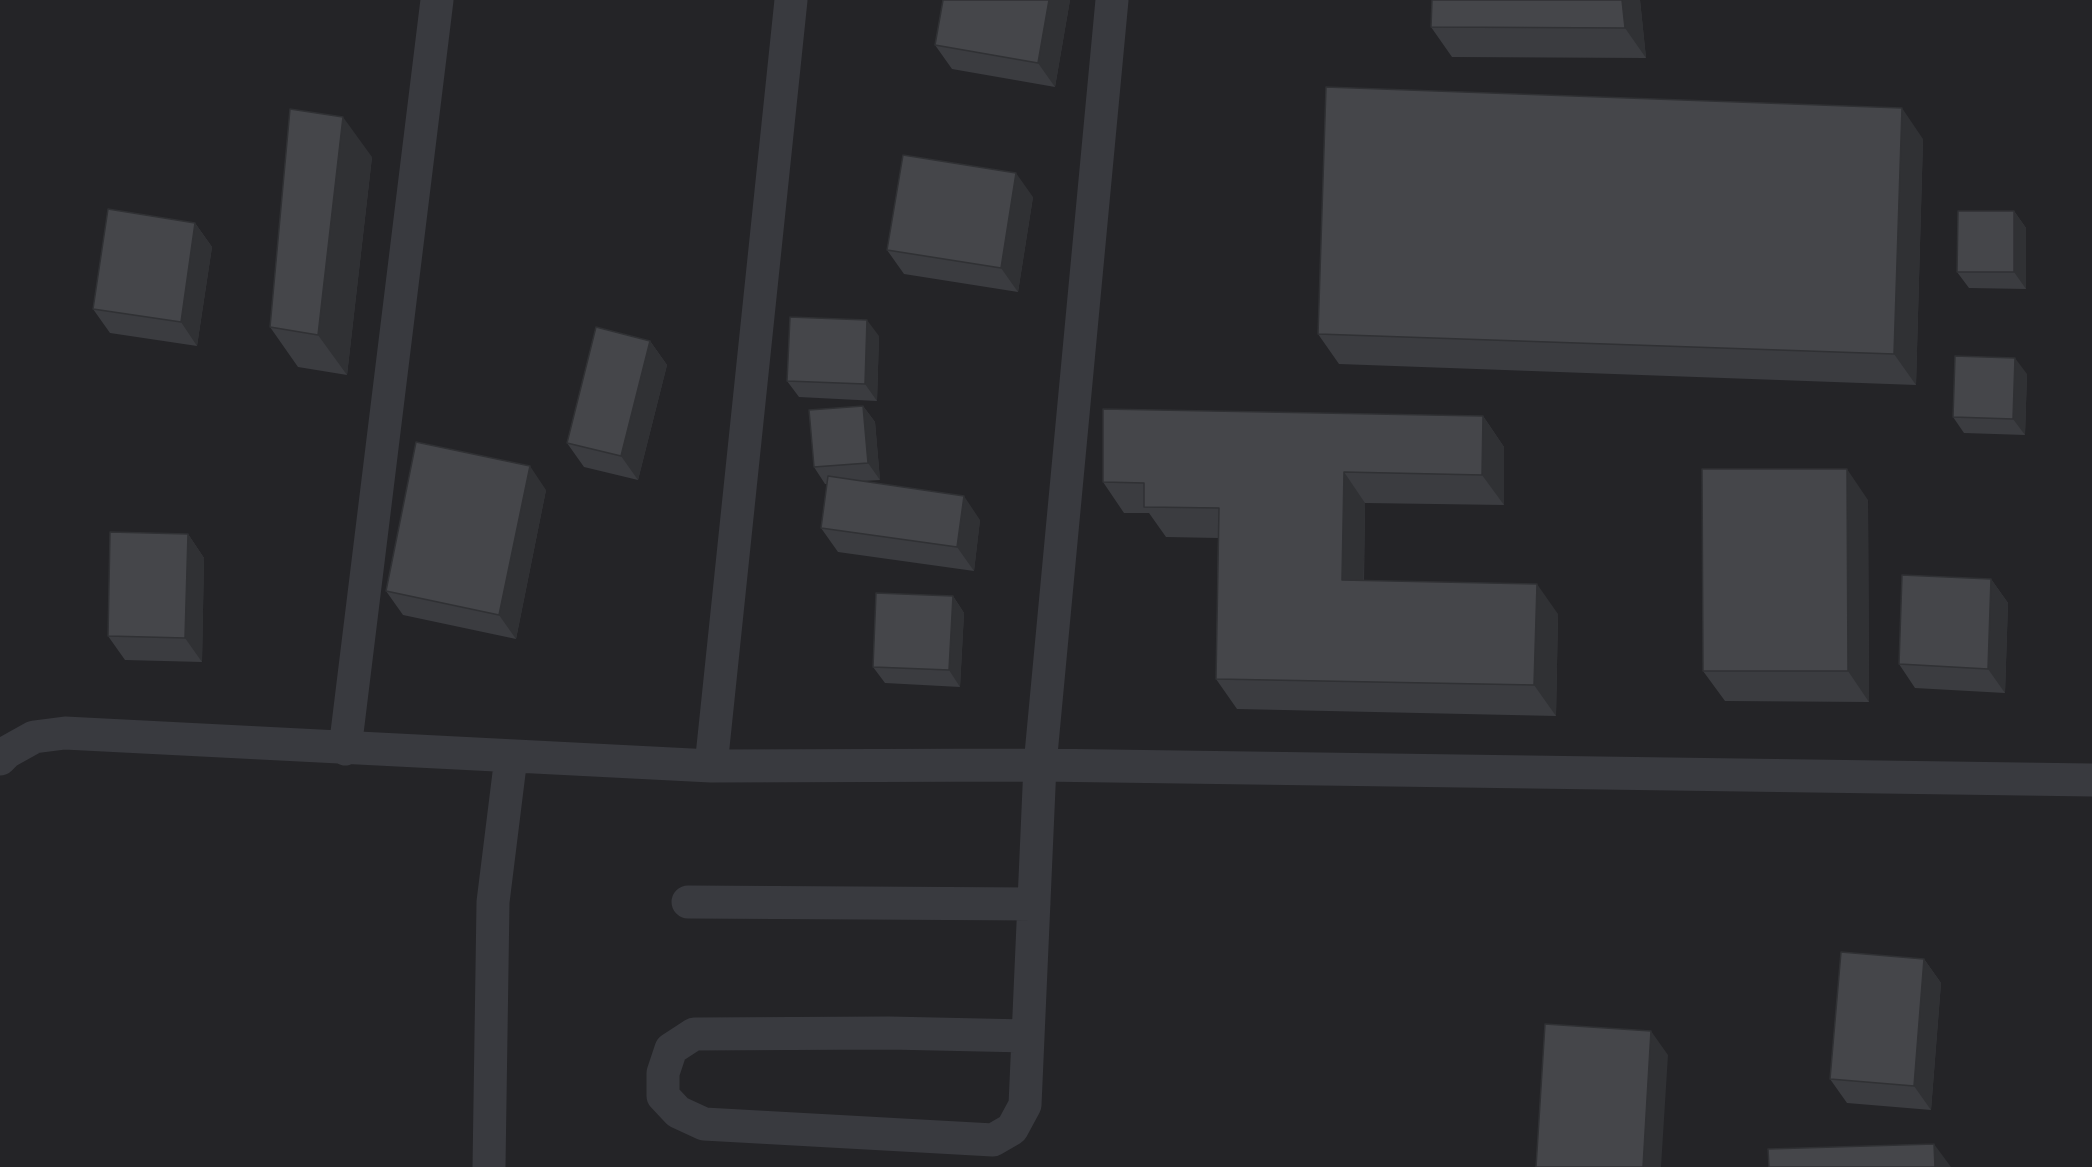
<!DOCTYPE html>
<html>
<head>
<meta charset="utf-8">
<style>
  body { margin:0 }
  canvas { display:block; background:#18181a }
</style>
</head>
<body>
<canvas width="2092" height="1167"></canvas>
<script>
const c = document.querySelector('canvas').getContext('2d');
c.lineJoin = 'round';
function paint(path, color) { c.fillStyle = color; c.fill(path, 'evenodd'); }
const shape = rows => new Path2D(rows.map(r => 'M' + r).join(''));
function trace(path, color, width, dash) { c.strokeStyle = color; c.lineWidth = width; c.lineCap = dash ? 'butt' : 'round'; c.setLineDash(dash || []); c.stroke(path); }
paint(shape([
  [0,0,2092,0,2092,1167,0,1167]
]), '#242427');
trace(shape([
  [345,749,437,0],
  [0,759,7,752,34,737,65,733,711,766,1040,765,2092,780],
  [711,766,791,0],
  [688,902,1034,904],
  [1027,1036,889,1033,694,1034,671,1049,663,1073,663,1096,678,1112,704,1124,993,1140,1012,1129,1025,1105,1040,765,1112,0],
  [489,1167,493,902,511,757]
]), '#393a3f', 33);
paint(shape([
  [943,0,1070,0,1055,87,952,69,935,45],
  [1640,0,1646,58,1452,57,1431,27],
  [1923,139,1916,385,1339,364,1318,334],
  [372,157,347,375,298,367,270,327],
  [1033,197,1018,292,904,274,887,250],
  [2014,211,2026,228,2026,289,1969,288,1957,272],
  [195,223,212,247,197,346,110,333,93,309],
  [879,336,877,401,799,397,787,381],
  [650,341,667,365,638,480,584,467,567,443],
  [2027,374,2025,435,1964,433,1953,417],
  [863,406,875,422,880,480,862,481,980,520,974,571,838,552,821,528,827,484,825,484,814,467],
  [1483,416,1504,447,1504,505,1365,503,1364,581,1558,614,1556,716,1237,709,1216,679,1218,538,1166,537,1149,513,1124,513,1103,482],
  [546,490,516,639,403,615,386,591],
  [1868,500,1869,702,1725,701,1703,671],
  [188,534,204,558,202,662,125,660,108,636],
  [1991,579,2008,603,2005,693,1915,688,1899,664],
  [953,596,964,613,960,687,885,683,873,667],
  [1924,959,1941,983,1931,1110,1847,1103,1830,1079]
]), '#3b3c40');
paint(shape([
  [1049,0,1070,0,1055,87,1038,63],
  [1622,0,1640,0,1646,58,1625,28],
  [1902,108,1923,139,1916,385,1894,354],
  [343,117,372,157,347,375,318,335],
  [1016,173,1033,197,1018,292,1001,268],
  [2014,211,2026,228,2026,289,2014,272],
  [195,223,212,247,197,346,181,322],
  [867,320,879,336,877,401,865,384],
  [650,341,667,365,638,480,621,456],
  [2015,358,2027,374,2025,435,2013,419],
  [863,406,875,422,880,480,868,463],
  [1483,416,1504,447,1504,505,1482,475],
  [530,466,546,490,516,639,499,615],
  [1847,469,1868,500,1869,702,1848,671],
  [1344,472,1365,503,1363,611,1342,580],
  [964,496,980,520,974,571,957,547],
  [188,534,204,558,202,662,185,638],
  [1991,579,2008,603,2005,693,1988,669],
  [1537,584,1558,614,1556,716,1534,685],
  [953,596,964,613,960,687,949,670],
  [1924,959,1941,983,1931,1110,1914,1086],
  [1651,1031,1668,1055,1661,1167,1643,1167],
  [1934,1144,1951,1167,1935,1167]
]), '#303134');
const building = shape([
  [943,0,1049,0,1038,63,935,45,943,0],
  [1432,0,1622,0,1625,28,1431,27,1432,0],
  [1326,87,1902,108,1894,354,1318,334,1326,87],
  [290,109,343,117,318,335,270,327,290,109],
  [903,155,1016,173,1001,268,887,250,903,155],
  [108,209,195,223,181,322,93,309,108,209],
  [1958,211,2014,211,2014,272,1957,272,1958,211],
  [790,317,867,320,865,384,787,381,790,317],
  [596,327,650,341,621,456,567,443,596,327],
  [1955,356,2015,358,2013,419,1953,417,1955,356],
  [863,406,868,463,814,467,809,410,863,406],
  [1103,409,1483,416,1482,475,1344,472,1342,580,1537,584,1534,685,1216,679,1219,508,1144,507,1144,483,1103,482,1103,409],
  [416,442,530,466,499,615,386,591,416,442],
  [1702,469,1847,469,1848,671,1703,671,1702,469],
  [828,476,964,496,957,547,821,528,828,476],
  [110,532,188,534,185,638,108,636,110,532],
  [1902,575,1991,579,1988,669,1899,664,1902,575],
  [876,593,953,596,949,670,873,667,876,593],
  [1841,952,1924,959,1914,1086,1830,1079,1841,952],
  [1545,1024,1651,1031,1643,1167,1536,1167,1545,1024],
  [1934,1144,1935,1167,1769,1167,1768,1149,1934,1144]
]);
paint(building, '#45464a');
trace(building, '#303134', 1.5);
</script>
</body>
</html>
